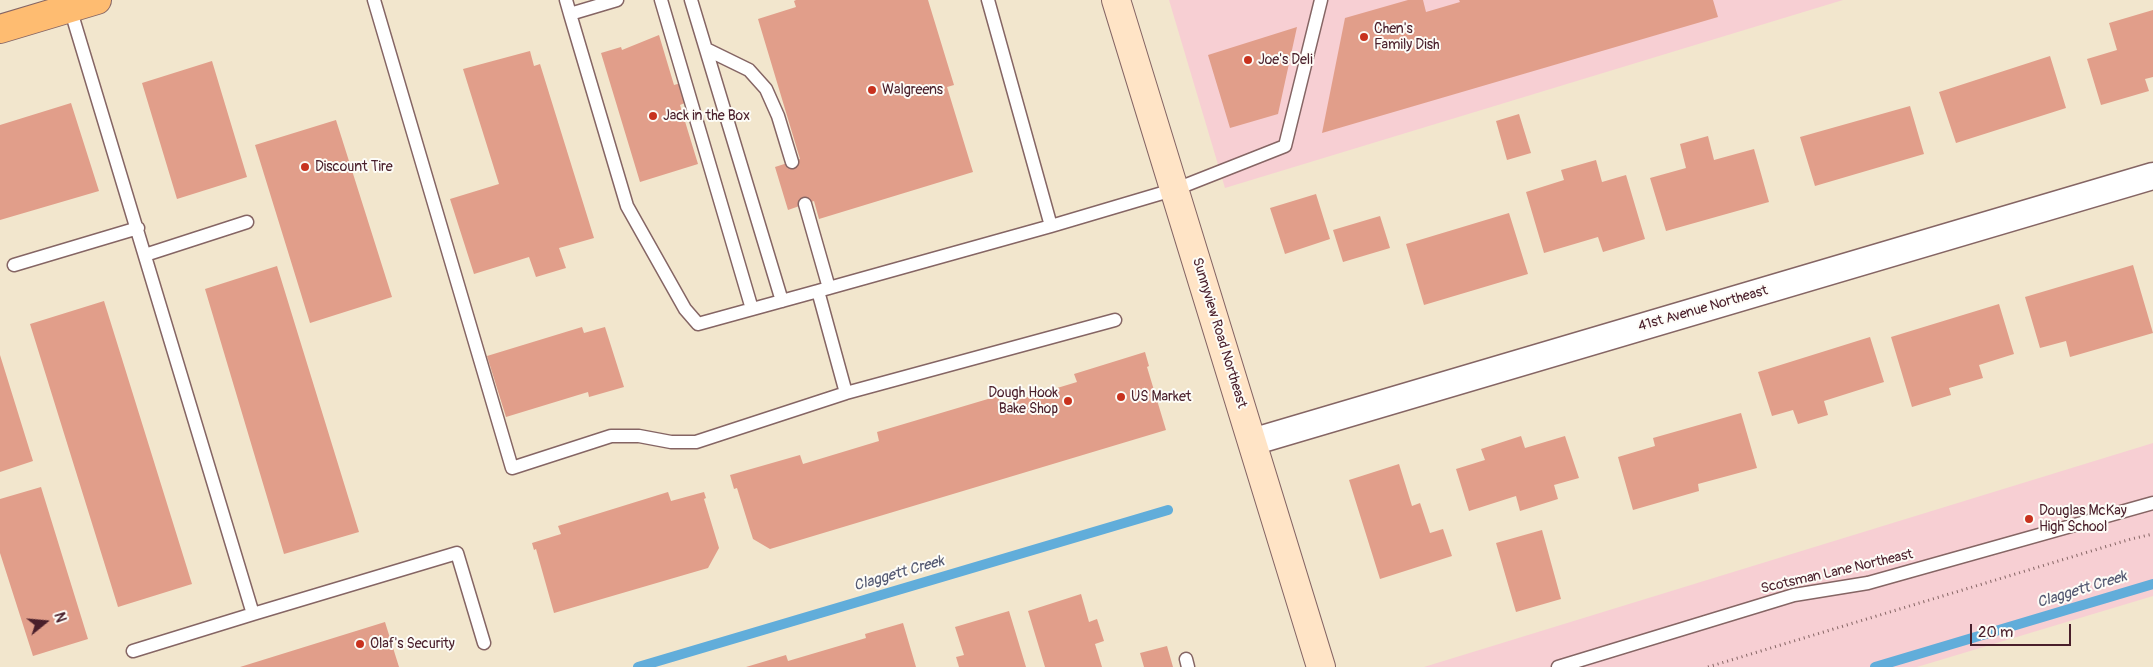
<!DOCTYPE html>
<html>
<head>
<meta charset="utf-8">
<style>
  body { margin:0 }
  #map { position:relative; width:2153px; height:667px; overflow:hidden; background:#f2e6cd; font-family:Pangolin,sans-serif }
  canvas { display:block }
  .north { position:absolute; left:20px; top:597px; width:50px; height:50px; -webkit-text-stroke:4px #fdfcf7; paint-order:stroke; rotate:73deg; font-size:14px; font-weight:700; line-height:20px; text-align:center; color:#4a1f2b }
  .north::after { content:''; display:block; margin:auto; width:18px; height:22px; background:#4a1f2b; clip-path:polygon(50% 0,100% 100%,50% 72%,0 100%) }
  .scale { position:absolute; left:1970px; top:624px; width:101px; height:22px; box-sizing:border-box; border:2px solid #4a1f2b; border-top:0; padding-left:6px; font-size:15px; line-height:18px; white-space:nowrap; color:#4a1f2b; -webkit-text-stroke:4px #fdfcf7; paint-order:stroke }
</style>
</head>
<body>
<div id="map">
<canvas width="2153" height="667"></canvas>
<div class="north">N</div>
<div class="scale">20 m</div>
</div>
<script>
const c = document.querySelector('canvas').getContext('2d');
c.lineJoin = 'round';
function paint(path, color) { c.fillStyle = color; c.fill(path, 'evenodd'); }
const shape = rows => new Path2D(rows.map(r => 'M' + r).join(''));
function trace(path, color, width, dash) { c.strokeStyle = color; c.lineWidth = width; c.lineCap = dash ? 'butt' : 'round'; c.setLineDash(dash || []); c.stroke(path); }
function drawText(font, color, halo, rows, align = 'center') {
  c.font = font + ' Pangolin,sans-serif'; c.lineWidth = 4; c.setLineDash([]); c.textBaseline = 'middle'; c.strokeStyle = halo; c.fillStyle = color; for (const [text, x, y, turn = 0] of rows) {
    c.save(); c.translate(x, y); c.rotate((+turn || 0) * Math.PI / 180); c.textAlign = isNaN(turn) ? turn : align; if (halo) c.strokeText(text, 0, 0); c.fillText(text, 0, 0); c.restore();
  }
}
paint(shape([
  [1169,0,1843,0,1225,188],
  [2153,443,2153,596,1917,667,1424,667]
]), '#f7cfd3');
trace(shape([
  [638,667,1168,510],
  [1875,667,2153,584]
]), '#61adda', 10);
paint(shape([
  [796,0,928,0,954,85,947,87,973,172,819,219,814,201,788,210,775,167,800,159,758,19,796,7,794,1],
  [1408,0,1423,0,1426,12,1460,2,1459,0,1713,0,1718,17,1322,133,1345,18],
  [2153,10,2153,77,2145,79,2149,91,2101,105,2087,59,2117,50,2109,23],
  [1297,27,1278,114,1230,128,1208,55],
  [659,35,674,85,681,83,687,102,680,105,698,164,640,182,601,53,621,47,622,50],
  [530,51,534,66,540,64,594,238,559,248,566,268,536,277,529,257,474,274,450,199,499,184,463,69],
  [2050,56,2066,108,1956,143,1939,92],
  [212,61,247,177,177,199,142,83],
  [71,103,99,191,0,220,0,125],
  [1910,106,1924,154,1815,186,1800,137],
  [1519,114,1531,153,1507,160,1496,121],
  [336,120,392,297,310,323,255,145],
  [1708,136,1714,160,1754,149,1769,202,1666,231,1650,178,1686,168,1680,144],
  [1596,160,1602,182,1626,175,1645,239,1603,252,1598,237,1544,253,1526,192,1564,180,1561,170],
  [1316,194,1330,239,1285,254,1270,208],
  [1509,213,1528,274,1424,305,1406,244],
  [1380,216,1390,248,1343,262,1333,230],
  [2133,265,2153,333,2070,357,2066,341,2040,348,2025,297],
  [277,266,359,532,284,554,205,289],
  [104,301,192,584,118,607,30,324],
  [1999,304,2014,354,1979,365,1983,378,1949,388,1951,395,1912,407,1891,337],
  [582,327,584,333,605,327,624,387,589,397,588,392,506,417,487,356],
  [1870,337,1884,382,1824,401,1828,415,1798,424,1793,410,1772,416,1758,372],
  [1145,352,1149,366,1147,367,1166,430,770,549,753,539,737,488,734,489,730,475,800,455,803,464,879,441,877,432,998,396,1001,405,1077,382,1074,374],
  [0,355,33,461,0,472],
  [1741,413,1757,468,1698,484,1699,491,1633,510,1618,457,1655,446,1653,438],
  [1521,436,1525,448,1565,436,1579,478,1554,485,1558,499,1520,511,1516,496,1469,511,1456,469,1485,460,1481,449],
  [1399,464,1412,506,1420,503,1430,533,1443,529,1452,556,1380,579,1349,480],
  [41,487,88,639,33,656,0,553,0,499],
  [668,492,671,501,704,492,706,498,704,499,719,548,708,568,554,613,536,549,534,550,532,543,561,534,558,526],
  [1542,530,1561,599,1516,612,1496,543],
  [1081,594,1089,622,1097,619,1104,641,1095,644,1102,667,1045,667,1028,611],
  [1009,611,1026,667,959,667,956,657,964,655,955,627],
  [385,622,399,667,240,667],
  [903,623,916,667,746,667,786,655,788,661,866,638,865,634],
  [1167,646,1173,667,1144,667,1140,653]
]), '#e19e8a');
const service = shape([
  [374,0,512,468,611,436,639,436,671,442,696,442,846,393],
  [566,0,570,14,617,0],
  [661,0,752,309],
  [691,0,782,301],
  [988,0,1051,226],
  [70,8,253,614,457,553,484,643],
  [570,14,627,206,685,309,698,324,818,291],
  [706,49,749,70,766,89,778,116,792,162],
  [805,204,829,288],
  [145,255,247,222],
  [14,265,138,228],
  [1115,320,846,393,818,291,1051,226,1176,189,1285,146,1321,0],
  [133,651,253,614],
  [1186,659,1188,667],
  [1558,667,1794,595,1868,583,2153,503]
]);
const minor = shape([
  [1252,442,2153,176]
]);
const secondary = shape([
  [1116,0,1321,667]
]);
const primary = shape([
  [0,29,97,0]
]);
trace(service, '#856564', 15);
trace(minor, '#856564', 29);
trace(secondary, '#856564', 30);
trace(primary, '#856564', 30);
trace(shape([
  [1708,667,2131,539,2153,534]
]), '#856564', 3, [1, 4]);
trace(service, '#fff', 12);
trace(minor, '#fff', 26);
trace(secondary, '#ffe4c6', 28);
trace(primary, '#febc71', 28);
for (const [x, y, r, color] of [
  [1364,37,5,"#c8321e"],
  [1248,60,5,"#c8321e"],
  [872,90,5,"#c8321e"],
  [653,116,5,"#c8321e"],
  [305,167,5,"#c8321e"],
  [1121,397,5,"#c8321e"],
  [1068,401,5,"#c8321e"],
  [2029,519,5,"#c8321e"],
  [360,644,5,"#c8321e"]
]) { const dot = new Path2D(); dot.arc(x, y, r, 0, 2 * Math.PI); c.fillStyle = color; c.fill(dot); trace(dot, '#fdfcf7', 2); }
drawText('14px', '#4a1f2b', '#fdfcf7', [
  ["Chen's",1374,29],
  ["Family Dish",1374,45],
  ["Joe's Deli",1258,60],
  ["Walgreens",882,90],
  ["Jack in the Box",663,116],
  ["Discount Tire",315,167],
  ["Dough Hook",1058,393,"right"],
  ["Bake Shop",1058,409,"right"],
  ["US Market",1131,397],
  ["Douglas McKay",2039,511],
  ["High School",2039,527],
  ["Olaf's Security",370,644]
], 'left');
drawText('14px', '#4a1f2b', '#fdfcf7', [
  ["41st Avenue Northeast",1703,309,-16],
  ["Sunnyview Road Northeast",1219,333,73],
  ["Scotsman Lane Northeast",1837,572,-13]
]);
drawText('italic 15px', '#535871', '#fdfcf7', [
  ["Claggett Creek",899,574,-16],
  ["Claggett Creek",2082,590,-17]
]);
</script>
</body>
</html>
